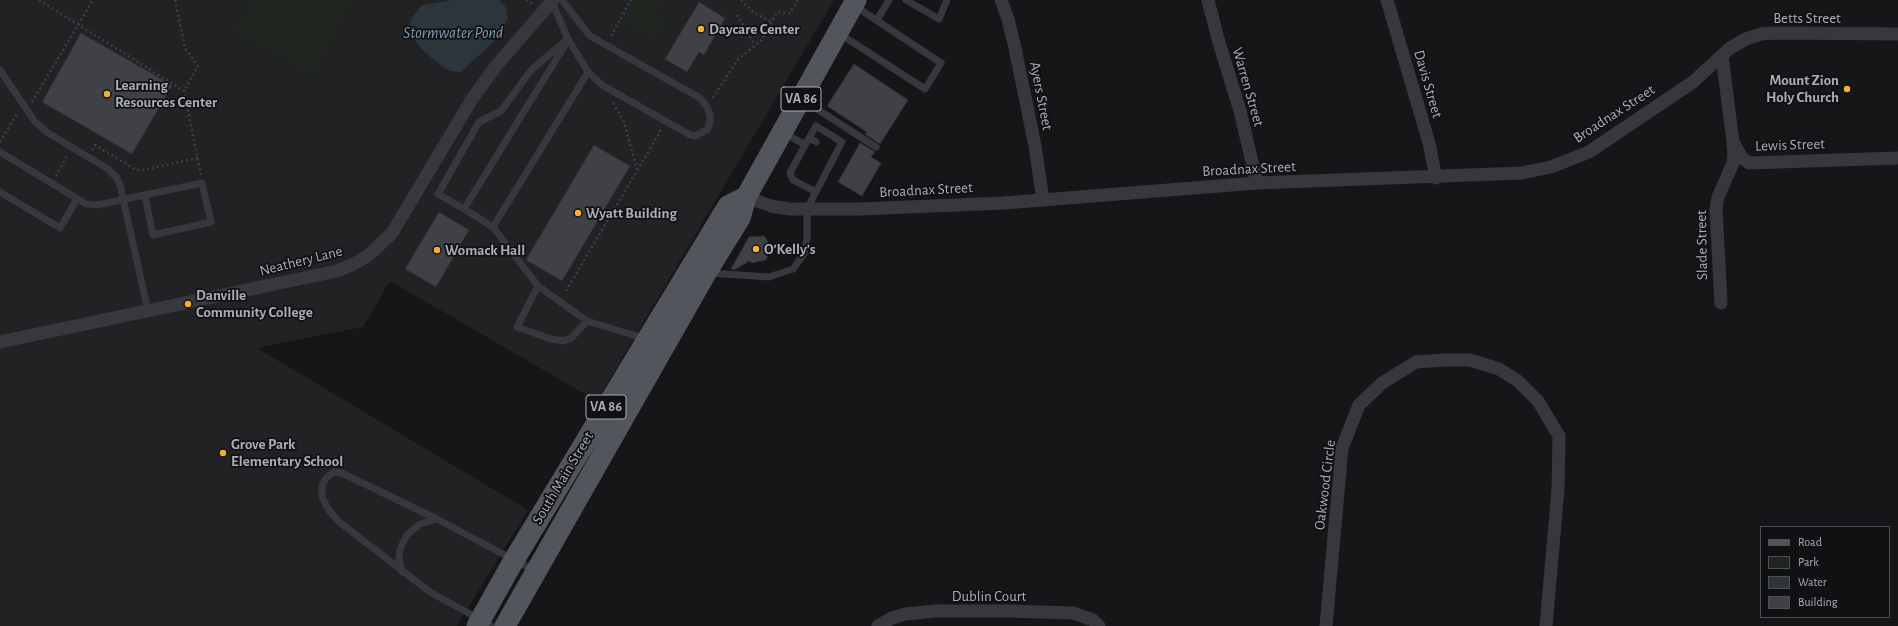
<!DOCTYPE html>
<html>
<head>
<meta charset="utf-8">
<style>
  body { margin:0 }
  #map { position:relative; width:1898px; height:626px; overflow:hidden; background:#161618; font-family:"Alegreya Sans",sans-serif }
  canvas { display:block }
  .legend { position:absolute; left:1760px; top:526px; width:130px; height:92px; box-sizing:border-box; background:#111113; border:1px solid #4d4f55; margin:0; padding:5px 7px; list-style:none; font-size:12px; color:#a8adb8 }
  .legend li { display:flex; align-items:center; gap:8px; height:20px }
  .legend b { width:20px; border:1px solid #4d4f55 }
</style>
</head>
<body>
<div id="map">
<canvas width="1898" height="626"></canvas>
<ul class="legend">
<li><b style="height:5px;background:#53555c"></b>Road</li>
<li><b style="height:11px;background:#1e261f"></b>Park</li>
<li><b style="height:11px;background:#2c353c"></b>Water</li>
<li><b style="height:11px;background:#404145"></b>Building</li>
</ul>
</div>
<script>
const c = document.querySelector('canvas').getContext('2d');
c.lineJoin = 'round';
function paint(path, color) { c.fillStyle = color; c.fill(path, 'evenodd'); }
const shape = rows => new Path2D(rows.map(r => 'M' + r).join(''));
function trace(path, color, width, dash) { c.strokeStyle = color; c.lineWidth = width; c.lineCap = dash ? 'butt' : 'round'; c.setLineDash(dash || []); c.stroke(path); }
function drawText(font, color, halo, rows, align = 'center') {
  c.font = font + ' "Alegreya Sans",sans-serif'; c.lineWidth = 3.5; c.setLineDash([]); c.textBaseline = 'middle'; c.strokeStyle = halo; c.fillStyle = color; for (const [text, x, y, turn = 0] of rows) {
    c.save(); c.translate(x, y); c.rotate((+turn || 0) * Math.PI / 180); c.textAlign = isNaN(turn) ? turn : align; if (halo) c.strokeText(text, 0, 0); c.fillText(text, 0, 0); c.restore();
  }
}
paint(shape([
  [0,0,834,0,597,401,390,281,363,327,257,348,528,510,457,626,0,626]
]), '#222225');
paint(shape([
  [252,0,354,0,312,75,234,31],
  [636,0,662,0,657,11,663,15,665,19,656,40,624,23]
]), '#1e261f');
paint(shape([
  [453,0,500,0,506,8,508,19,493,42,461,72,450,71,440,65,421,49,409,30,411,19,422,5]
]), '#2c353c');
const building = shape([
  [699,2,725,18,704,55,699,52,687,72,665,59,699,2],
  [81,33,172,85,132,154,42,102,81,33],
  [854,64,908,100,880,144,865,134,867,132,827,106,854,64],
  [860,143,875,152,871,157,881,163,862,196,838,182,860,143],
  [594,145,630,166,562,281,526,260,594,145],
  [439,212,469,230,436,287,405,269,439,212],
  [764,236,771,246,766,260,752,263,749,261,734,270,731,269,749,237,764,236]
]);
paint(building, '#404145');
trace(building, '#303034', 1);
trace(shape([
  [39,0,184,91,201,175],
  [175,0,185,48,198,66,184,91],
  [526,0,533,4],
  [741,0,753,12,771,22],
  [737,15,755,46],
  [611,36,631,0],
  [713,98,738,59,762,40,777,12,790,13,798,0],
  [32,102,93,0],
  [613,103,624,122,637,170],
  [0,142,18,112],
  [92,150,95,145,136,170,143,170,198,158],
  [56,176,67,156],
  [566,291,660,132,660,129]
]), '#3d3f44', 2.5, [2, 3]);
trace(shape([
  [906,0,939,19,947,0],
  [552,2,568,39,588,72,602,85,690,135,695,136,707,130,710,123,710,115,707,107,700,98,590,36,562,0],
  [877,20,889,0],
  [840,34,925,89,941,63,855,6],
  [0,70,35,122,48,133,108,169,117,178,120,185,148,311],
  [803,100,876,147],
  [809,138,816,142],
  [805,145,790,173,793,180,816,192],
  [0,152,86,204,97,205,202,183,211,222,153,235,145,196],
  [0,192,60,228,77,199],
  [464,209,438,194,479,122,501,111,532,69,568,39],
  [493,227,464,209,565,45],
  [708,273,769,277,793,269,804,254,807,239,807,209,842,142,816,126,805,145,785,133],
  [538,286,493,227,588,72],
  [587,321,571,338,564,341,551,339,517,327,538,286,587,321,646,339],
  [402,572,399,559,400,549,407,535,420,524,437,519],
  [492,626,430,592,338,521,328,509,322,497,322,485,327,477,334,472,342,473,437,519,535,571]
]), '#37383d', 7);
trace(shape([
  [1001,0,1008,19,1015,48,1035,146,1043,200],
  [1208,0,1218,39,1240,111,1257,183],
  [1387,0,1429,143,1436,178],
  [1722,56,1733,142,1742,158,1749,163,1898,158],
  [746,197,771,206,789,209,860,209,1004,203,1257,183,1522,173,1551,167,1589,152,1693,82,1730,48,1746,39,1761,34,1776,33,1898,34],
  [1721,303,1716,209,1718,197,1733,163,1734,154,1733,144],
  [0,342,337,271,354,264,369,255,392,233,472,99,496,66,553,0],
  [878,626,892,618,905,614,936,611,1007,611,1073,613,1093,620,1099,626],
  [1326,626,1342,448,1359,405,1382,383,1416,362,1445,360,1470,360,1499,369,1518,381,1538,401,1559,436,1558,489,1546,626]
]), '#37383d', 13);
trace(shape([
  [477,626,514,560,728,206,746,197],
  [505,626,706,273,740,218,746,197,856,0]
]), '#53555c', 21);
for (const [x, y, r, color] of [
  [701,29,4,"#f2b134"],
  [1847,89,4,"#f2b134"],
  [107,94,4,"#f2b134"],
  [578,213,4,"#f2b134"],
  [756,249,4,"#f2b134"],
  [437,250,4,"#f2b134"],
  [188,304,4,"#f2b134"],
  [223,453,4,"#f2b134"]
]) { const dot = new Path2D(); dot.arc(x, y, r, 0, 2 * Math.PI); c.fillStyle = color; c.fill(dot); trace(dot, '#111113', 1.5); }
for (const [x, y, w] of [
  [801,99,40],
  [606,407,40]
]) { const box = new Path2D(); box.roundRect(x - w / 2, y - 12, w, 24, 3); c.fillStyle = '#111113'; c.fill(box); trace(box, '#a8adb8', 1); }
drawText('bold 14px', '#a8adb8', null, [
  ["VA 86",801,99],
  ["VA 86",606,407]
]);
drawText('15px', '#a8adb8', '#111113', [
  ["Betts Street",1807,18],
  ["Davis Street",1428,84,74],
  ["Warren Street",1248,87,74],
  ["Ayers Street",1041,96,79],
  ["Broadnax Street",1614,114,-33],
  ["Lewis Street",1790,145,-2],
  ["Broadnax Street",1249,169,-3],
  ["Broadnax Street",926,190,-3],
  ["Slade Street",1702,245,-91],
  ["Neathery Lane",301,261,-14],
  ["South Main Street",563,478,-59],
  ["Oakwood Circle",1325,485,-83],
  ["Dublin Court",989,596]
]);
drawText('bold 15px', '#a8adb8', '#111113', [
  ["Daycare Center",709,29],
  ["Mount Zion",1839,80,"right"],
  ["Holy Church",1839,97,"right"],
  ["Learning",115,85],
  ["Resources Center",115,102],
  ["Wyatt Building",586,213],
  ["O’Kelly’s",764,249],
  ["Womack Hall",445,250],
  ["Danville",196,295],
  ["Community College",196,312],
  ["Grove Park",231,444],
  ["Elementary School",231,461]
], 'left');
drawText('italic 16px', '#7f9bb3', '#111113', [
  ["Stormwater Pond",453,33]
]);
</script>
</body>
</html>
